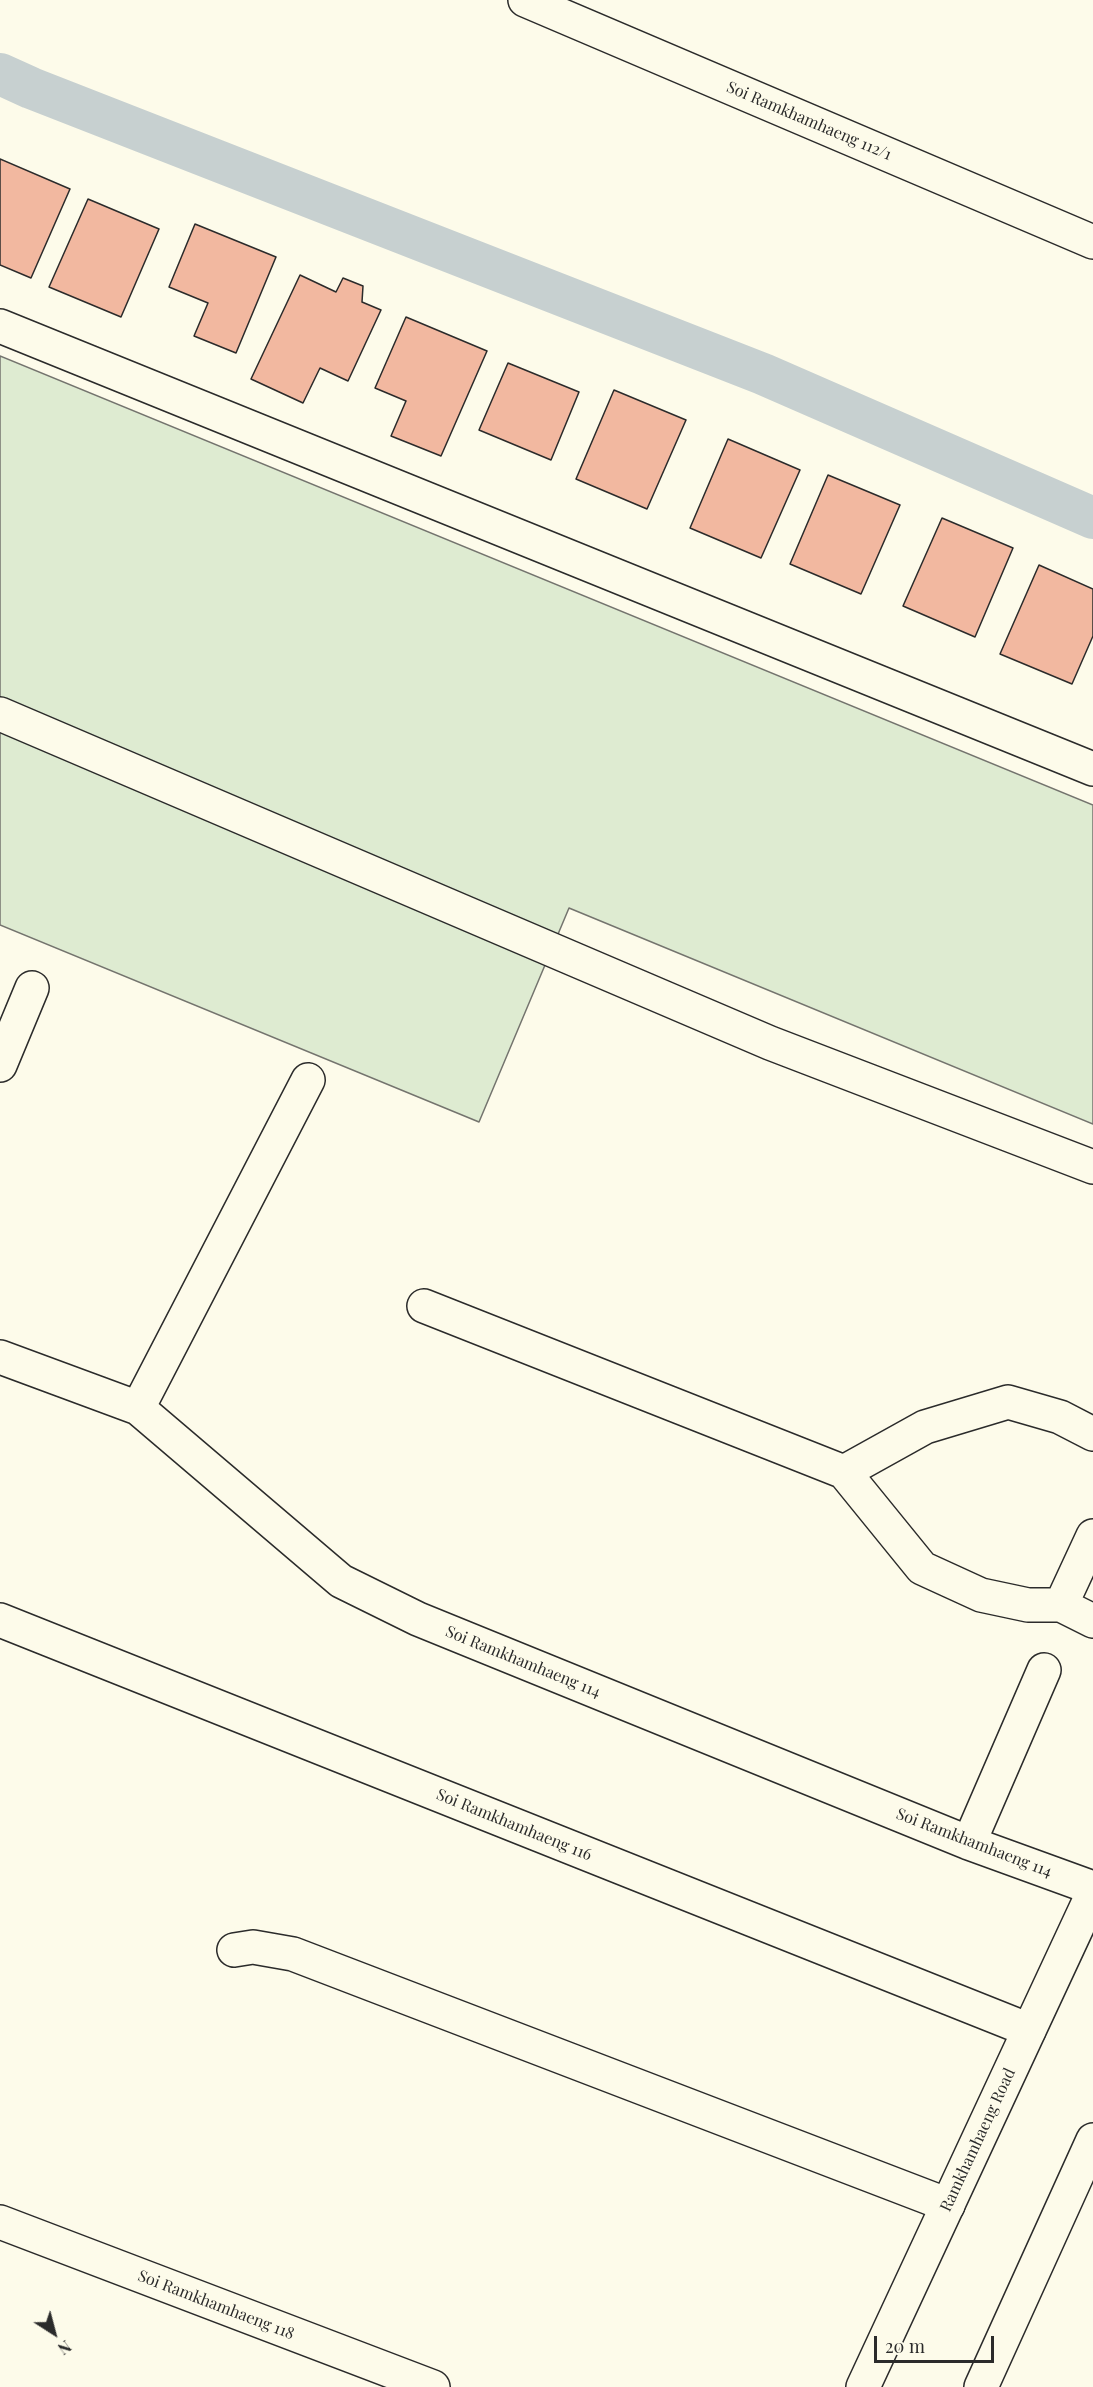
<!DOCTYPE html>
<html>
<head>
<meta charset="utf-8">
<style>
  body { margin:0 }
  #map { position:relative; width:1093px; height:2387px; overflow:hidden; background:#fdfbea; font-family:"Playfair Display",serif }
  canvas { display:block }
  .north { position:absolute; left:24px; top:2303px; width:60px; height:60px; -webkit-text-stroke:4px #fdfbea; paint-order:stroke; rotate:144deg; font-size:16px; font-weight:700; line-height:24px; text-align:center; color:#2b2b2b }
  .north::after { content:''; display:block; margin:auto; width:21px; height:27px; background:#2b2b2b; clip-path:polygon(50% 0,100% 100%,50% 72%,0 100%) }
  .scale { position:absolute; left:874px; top:2336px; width:120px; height:27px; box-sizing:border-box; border:3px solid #2b2b2b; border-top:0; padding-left:8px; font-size:18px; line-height:21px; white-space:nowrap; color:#2b2b2b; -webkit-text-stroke:4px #fdfbea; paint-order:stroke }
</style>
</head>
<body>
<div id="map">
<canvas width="1093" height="2387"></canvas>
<div class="north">N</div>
<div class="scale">20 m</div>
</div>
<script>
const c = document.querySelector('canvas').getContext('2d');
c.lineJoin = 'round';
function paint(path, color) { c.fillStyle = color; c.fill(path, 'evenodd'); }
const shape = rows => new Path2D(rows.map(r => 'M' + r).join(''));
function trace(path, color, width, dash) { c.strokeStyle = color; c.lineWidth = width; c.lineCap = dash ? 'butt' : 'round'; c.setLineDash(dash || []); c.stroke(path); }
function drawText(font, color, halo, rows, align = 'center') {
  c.font = font + ' "Playfair Display",serif'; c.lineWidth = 4.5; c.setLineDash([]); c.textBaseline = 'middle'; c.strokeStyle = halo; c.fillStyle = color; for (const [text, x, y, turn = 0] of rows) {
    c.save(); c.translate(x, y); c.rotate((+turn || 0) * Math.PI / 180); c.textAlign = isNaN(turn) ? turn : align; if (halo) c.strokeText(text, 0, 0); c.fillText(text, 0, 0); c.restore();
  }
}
const green = shape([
  [0,356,1093,805,1093,1124,569,908,479,1122,0,925,0,356]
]);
paint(green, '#deebd1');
trace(green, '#74746e', 1.5);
trace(shape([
  [0,74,31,88,763,374,1093,518]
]), '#c7d0d0', 42);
const building = shape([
  [0,159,70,189,31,278,0,265,0,159],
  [88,199,159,229,121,317,49,287,88,199],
  [195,224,276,257,236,353,194,336,208,303,169,287,195,224],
  [300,275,336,292,343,278,363,286,362,302,381,310,348,381,320,368,303,403,251,379,300,275],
  [406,317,487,351,441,456,391,436,406,401,375,388,406,317],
  [508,363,579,392,551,460,479,430,508,363],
  [614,390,686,420,647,509,576,479,614,390],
  [728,439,800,470,761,558,690,528,728,439],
  [828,475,900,505,861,594,790,564,828,475],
  [942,518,1013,548,975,637,903,606,942,518],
  [1039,565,1093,589,1093,636,1072,684,1000,654,1039,565]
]);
paint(building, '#f2b8a0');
trace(building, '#2b2b2b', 1.5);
const minor = shape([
  [525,0,1093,242],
  [0,326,1093,769],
  [0,714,770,1043,1093,1167],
  [0,1065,32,988],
  [424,1306,844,1472,925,1427,1008,1402,1060,1417,1093,1434],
  [0,1357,138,1408,341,1581,418,1619,969,1843,1093,1888],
  [138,1408,308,1080],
  [844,1472,922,1568,981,1595,1028,1605,1061,1605,1093,1621],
  [1061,1605,1093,1536],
  [0,1620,1029,2030],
  [969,1843,1044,1670],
  [234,1950,253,1947,293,1954,948,2205],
  [0,2222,433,2387]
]);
const major = shape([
  [863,2387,1093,1893],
  [981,2387,1093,2140]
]);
trace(minor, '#2b2b2b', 36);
trace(major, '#2b2b2b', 36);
trace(minor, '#fdfbea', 33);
trace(major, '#fdfbea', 33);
drawText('16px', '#2b2b2b', '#fdfbea', [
  ["Soi Ramkhamhaeng 112/1",809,121,23],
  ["Soi Ramkhamhaeng 114",523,1662,22],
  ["Soi Ramkhamhaeng 116",514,1825,22],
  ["Soi Ramkhamhaeng 114",974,1843,21],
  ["Ramkhamhaeng Road",978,2140,-65],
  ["Soi Ramkhamhaeng 118",216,2305,21]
]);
</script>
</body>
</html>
